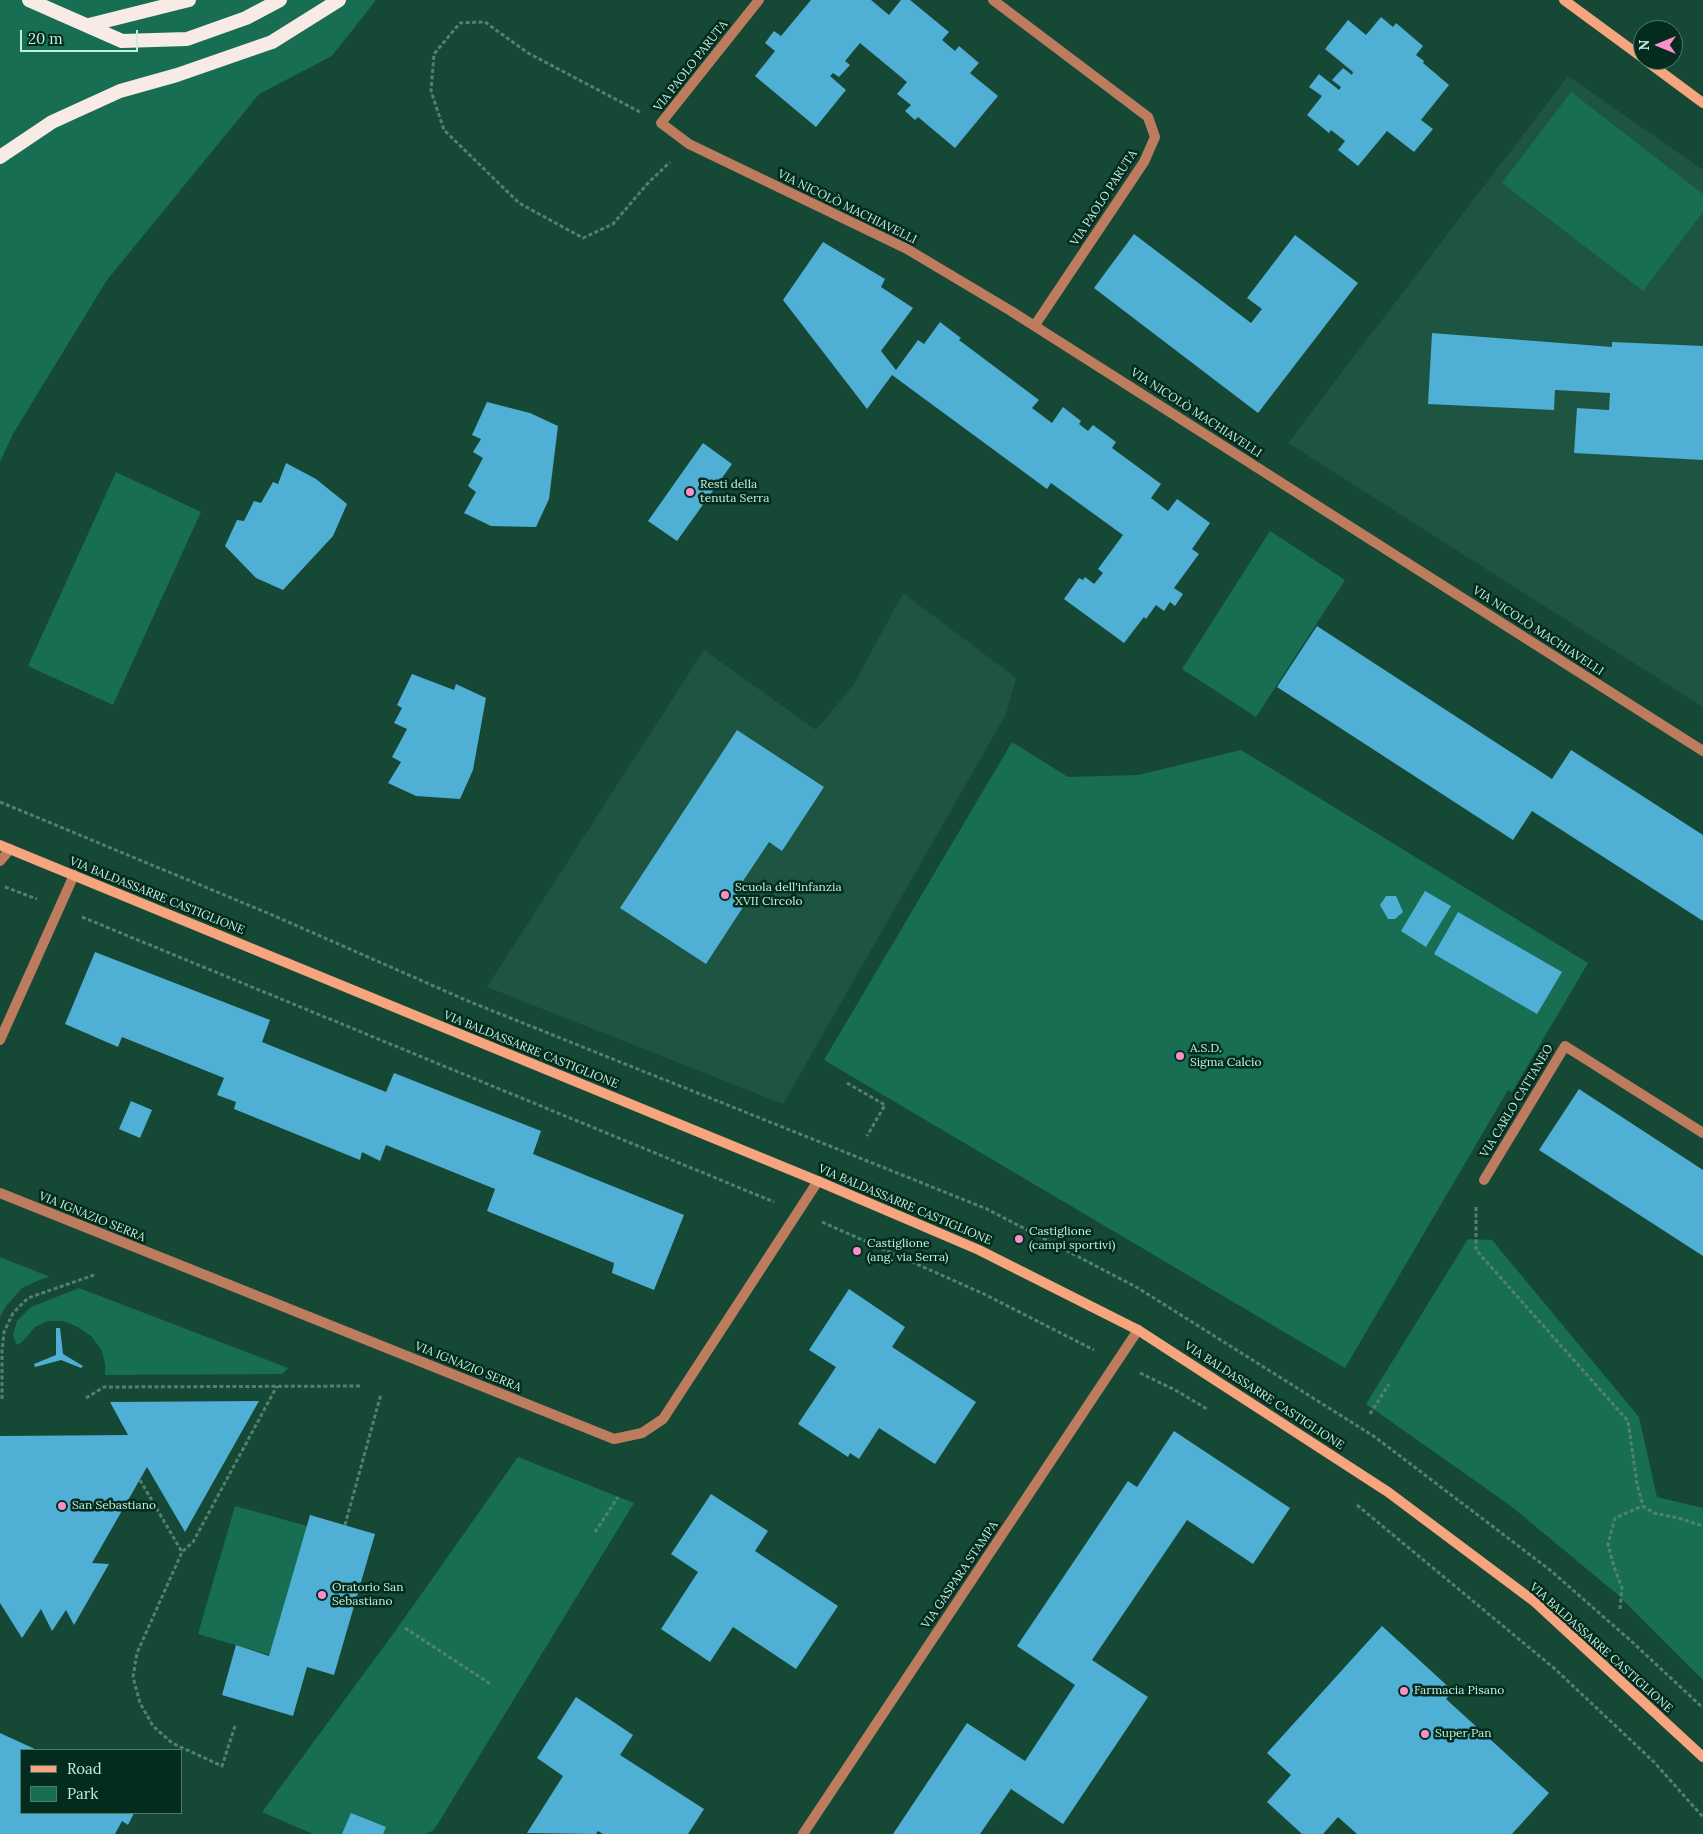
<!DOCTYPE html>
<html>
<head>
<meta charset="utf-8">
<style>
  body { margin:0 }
  #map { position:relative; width:1703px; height:1834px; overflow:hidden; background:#164836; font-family:Lora,serif }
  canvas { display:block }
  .legend { position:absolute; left:20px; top:1749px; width:162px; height:65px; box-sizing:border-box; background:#032c1f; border:1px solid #507a6b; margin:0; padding:6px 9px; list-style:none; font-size:15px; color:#c4efdc }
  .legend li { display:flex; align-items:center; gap:10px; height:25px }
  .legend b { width:25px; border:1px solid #507a6b }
  .north { position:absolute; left:1633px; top:20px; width:50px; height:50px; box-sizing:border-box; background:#032c1f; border:1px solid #507a6b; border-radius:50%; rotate:270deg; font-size:14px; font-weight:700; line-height:20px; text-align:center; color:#c4efdc }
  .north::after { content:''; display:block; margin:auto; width:18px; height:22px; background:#f990ca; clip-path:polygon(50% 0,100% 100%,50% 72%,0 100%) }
  .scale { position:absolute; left:20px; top:30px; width:118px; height:22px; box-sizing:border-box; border:2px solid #c4efdc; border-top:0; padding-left:6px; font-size:15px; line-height:18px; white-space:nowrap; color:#c4efdc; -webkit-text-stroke:4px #032c1f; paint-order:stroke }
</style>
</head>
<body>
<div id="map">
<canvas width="1703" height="1834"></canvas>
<ul class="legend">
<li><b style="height:6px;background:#f7a57e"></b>Road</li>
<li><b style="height:14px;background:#176e52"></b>Park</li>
</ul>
<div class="north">N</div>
<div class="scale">20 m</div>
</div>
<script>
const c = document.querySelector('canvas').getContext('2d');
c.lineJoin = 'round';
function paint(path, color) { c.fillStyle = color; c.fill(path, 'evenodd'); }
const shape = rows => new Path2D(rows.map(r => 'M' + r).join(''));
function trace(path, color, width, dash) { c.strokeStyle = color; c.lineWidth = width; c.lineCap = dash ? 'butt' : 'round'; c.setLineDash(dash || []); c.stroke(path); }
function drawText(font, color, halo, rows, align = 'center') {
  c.font = font + ' Lora,serif'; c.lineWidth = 5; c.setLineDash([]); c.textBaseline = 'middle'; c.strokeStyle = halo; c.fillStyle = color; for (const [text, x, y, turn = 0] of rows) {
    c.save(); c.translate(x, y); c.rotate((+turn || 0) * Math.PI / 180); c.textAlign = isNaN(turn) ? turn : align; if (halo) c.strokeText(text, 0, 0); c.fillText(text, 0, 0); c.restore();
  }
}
paint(shape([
  [1568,76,1703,170,1703,707,1288,443],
  [903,593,1016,678,1006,714,783,1104,487,987,704,650,816,730,854,684]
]), '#1d5542');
paint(shape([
  [0,0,376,0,332,56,259,94,107,280,13,434,0,462],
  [1571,92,1703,194,1703,212,1643,291,1502,183],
  [116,472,201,512,113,705,28,666],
  [1270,531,1345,580,1256,717,1182,669],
  [1012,742,1068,777,1138,775,1241,750,1588,963,1512,1092,1508,1090,1345,1368,824,1060],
  [1468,1239,1492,1240,1639,1417,1657,1497,1703,1508,1703,1680,1618,1595,1511,1506,1366,1404],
  [0,1257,50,1277,42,1279,22,1288,6,1306,0,1317],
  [79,1288,288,1368,282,1374,105,1375,105,1364,102,1351,92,1337,78,1327,63,1321,48,1321,35,1327,22,1342,17,1345,13,1336,17,1321,31,1307],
  [518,1457,634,1503,434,1830,426,1834,313,1834,262,1812,396,1630],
  [235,1506,307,1526,270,1655,198,1634]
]), '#176e52');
paint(shape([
  [811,0,871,0,889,15,901,0,910,0,949,32,942,40,955,51,959,46,979,63,970,73,998,96,955,148,918,117,915,120,905,111,911,105,897,94,907,82,860,43,845,61,850,65,839,77,833,73,830,76,846,90,816,127,755,76,775,51,765,43,774,31,781,36],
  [1381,17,1393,27,1396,23,1423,46,1416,55,1424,61,1423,63,1449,85,1421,120,1433,129,1414,152,1387,131,1358,166,1338,150,1345,141,1331,130,1329,133,1307,115,1322,96,1309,87,1319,74,1339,90,1341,87,1332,80,1343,68,1352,75,1353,72,1325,49,1348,20,1366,35],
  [1134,234,1251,323,1262,309,1247,298,1295,235,1358,283,1258,413,1094,288],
  [823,242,885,279,881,287,913,308,881,351,896,370,918,340,924,344,940,322,961,338,959,340,1039,400,1032,408,1052,423,1063,407,1081,421,1079,424,1088,431,1093,425,1116,442,1112,448,1161,484,1151,498,1168,511,1177,499,1210,523,1192,549,1199,554,1174,588,1183,594,1175,606,1170,602,1164,611,1156,605,1146,619,1144,617,1124,643,1064,599,1079,578,1083,580,1085,577,1094,584,1103,573,1098,569,1123,535,1051,483,1047,489,892,375,867,409,783,300],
  [1432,333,1612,347,1612,342,1703,346,1703,460,1574,453,1577,408,1609,410,1610,393,1555,390,1554,410,1428,404],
  [487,402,530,413,558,426,549,499,536,527,491,526,464,513,476,492,468,486,483,458,473,452,481,439,472,435],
  [703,443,732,464,677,541,648,521],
  [286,463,316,479,347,504,333,536,283,590,256,578,225,546,237,520,244,521,254,501,261,503,273,482,278,484],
  [1317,626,1552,779,1571,750,1703,835,1703,921,1532,811,1513,840,1277,687],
  [412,674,454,690,456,684,486,698,473,770,460,799,416,796,388,783,401,762,392,757,407,729,394,723,402,708,397,705],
  [737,730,824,787,782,851,769,842,735,893,747,901,706,964,620,908],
  [1425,891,1451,906,1426,947,1401,931],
  [1386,896,1396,896,1403,912,1395,919,1388,919,1380,905],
  [1458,912,1562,972,1537,1014,1434,954],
  [95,952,270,1020,262,1042,386,1092,394,1073,541,1131,533,1154,684,1215,654,1290,612,1273,614,1263,487,1211,495,1189,386,1145,380,1161,362,1152,360,1160,234,1109,236,1102,217,1095,224,1078,122,1037,118,1047,65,1024],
  [1579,1089,1703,1170,1703,1256,1539,1150],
  [131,1101,152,1110,140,1138,119,1129],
  [849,1289,905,1327,892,1347,976,1402,935,1464,879,1428,859,1459,850,1453,848,1457,798,1424,836,1367,809,1350],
  [56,1328,60,1328,63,1354,83,1366,81,1368,61,1360,35,1367,34,1364,56,1355],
  [259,1401,185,1532,147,1467,92,1563,109,1564,74,1625,66,1610,52,1631,41,1609,22,1638,0,1603,0,1436,128,1435,110,1402],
  [1174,1431,1290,1508,1253,1564,1187,1520,1092,1660,1148,1697,1063,1824,1011,1789,980,1834,893,1834,967,1723,1025,1761,1075,1685,1017,1646,1128,1481,1137,1487],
  [711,1494,768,1531,755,1551,838,1606,796,1669,733,1627,710,1662,661,1629,698,1572,671,1554],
  [310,1515,375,1534,334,1675,307,1667,293,1716,222,1695,236,1645,269,1656],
  [1382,1626,1453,1691,1446,1699,1549,1793,1512,1834,1357,1834,1338,1817,1323,1834,1302,1834,1267,1802,1291,1775,1267,1753],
  [576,1697,633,1735,620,1755,704,1809,688,1834,603,1834,598,1831,596,1834,527,1833,563,1776,537,1758],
  [0,1733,37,1750,21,1750,21,1813,134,1813,128,1825,122,1821,115,1834,0,1834],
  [351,1813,386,1827,383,1834,342,1834]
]), '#50afd4');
trace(shape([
  [640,112,528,53,485,22,460,23,434,54,431,91,444,130,519,203,583,238,613,224,648,183,670,162],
  [0,802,270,914,468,1001,987,1209,1138,1288,1375,1437,1550,1570,1630,1640,1703,1708],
  [5,887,37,899],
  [82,917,774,1202],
  [847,1083,885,1105,867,1136],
  [1476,1207,1476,1250,1628,1421,1637,1484,1643,1506,1654,1513,1678,1518,1703,1526],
  [822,1222,984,1294,1094,1350],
  [1140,1373,1177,1391,1207,1409],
  [86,1398,104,1387,360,1386],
  [2,1399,2,1351,4,1332,13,1313,28,1298,94,1275],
  [1370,1414,1389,1384],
  [140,1480,182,1552],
  [1357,1505,1555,1669,1654,1762,1703,1817],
  [345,1525,381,1394],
  [595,1532,618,1497],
  [1620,1609,1622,1588,1614,1567,1608,1544,1615,1518,1642,1506],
  [405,1628,492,1685],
  [235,1726,222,1766,172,1743,153,1726,140,1703,133,1677,137,1653,182,1552,193,1542,277,1386]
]), '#52816f', 3, [4, 2.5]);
trace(shape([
  [0,861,10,849]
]), '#bd7c5e', 10);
trace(shape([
  [759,0,661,123,689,144,907,249,1011,311,1703,751],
  [993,0,1148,117,1155,137,1144,162,1035,325],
  [0,1040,74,875],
  [1484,1180,1565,1046,1703,1133],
  [0,1193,614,1439,642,1433,663,1419,818,1181],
  [803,1834,1138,1330]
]), '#bd7c5e', 10);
trace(shape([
  [1564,0,1643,58],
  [1645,60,1703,103],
  [0,845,818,1181,979,1250,1138,1330,1388,1492,1535,1602,1703,1757]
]), '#f7a57e', 10);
trace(shape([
  [29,0,122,41,187,39,246,18,280,0],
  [89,25,189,0],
  [0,157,52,122,120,91,177,75,272,42,339,0]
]), '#f8ebe5', 14);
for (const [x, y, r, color] of [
  [690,492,5,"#f990ca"],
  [725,895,5,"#f990ca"],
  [1180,1056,5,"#f990ca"],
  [1019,1239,5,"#f990ca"],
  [857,1251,5,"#f990ca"],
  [62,1506,5,"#f990ca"],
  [322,1595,5,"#f990ca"],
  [1404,1691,5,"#f990ca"],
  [1425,1734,5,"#f990ca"]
]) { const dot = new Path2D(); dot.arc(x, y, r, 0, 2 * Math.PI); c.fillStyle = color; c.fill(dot); trace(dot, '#032c1f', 2); }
drawText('12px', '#c4efdc', '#032c1f', [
  ["VIA PAOLO PARUTA",691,66,-52],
  ["VIA PAOLO PARUTA",1104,198,-57],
  ["VIA NICOLÒ MACHIAVELLI",847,207,26],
  ["VIA NICOLÒ MACHIAVELLI",1196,413,33],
  ["VIA NICOLÒ MACHIAVELLI",1538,631,33],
  ["VIA BALDASSARRE CASTIGLIONE",157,896,22],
  ["VIA BALDASSARRE CASTIGLIONE",531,1050,22],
  ["VIA CARLO CATTANEO",1517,1101,-59],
  ["VIA BALDASSARRE CASTIGLIONE",905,1205,23],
  ["VIA IGNAZIO SERRA",92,1217,22],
  ["VIA IGNAZIO SERRA",468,1367,22],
  ["VIA BALDASSARRE CASTIGLIONE",1264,1396,33],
  ["VIA GASPARA STAMPA",960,1575,-56],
  ["VIA BALDASSARRE CASTIGLIONE",1601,1648,42]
]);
drawText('12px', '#c4efdc', '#032c1f', [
  ["Resti della",700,485],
  ["tenuta Serra",700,499],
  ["Scuola dell'infanzia",735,888],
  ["XVII Circolo",735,902],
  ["A.S.D.",1190,1049],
  ["Sigma Calcio",1190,1063],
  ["Castiglione",1029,1232],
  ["(campi sportivi)",1029,1246],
  ["Castiglione",867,1244],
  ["(ang. via Serra)",867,1258],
  ["San Sebastiano",72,1506],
  ["Oratorio San",332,1588],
  ["Sebastiano",332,1602],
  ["Farmacia Pisano",1414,1691],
  ["Super Pan",1435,1734]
], 'left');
</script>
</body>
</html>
